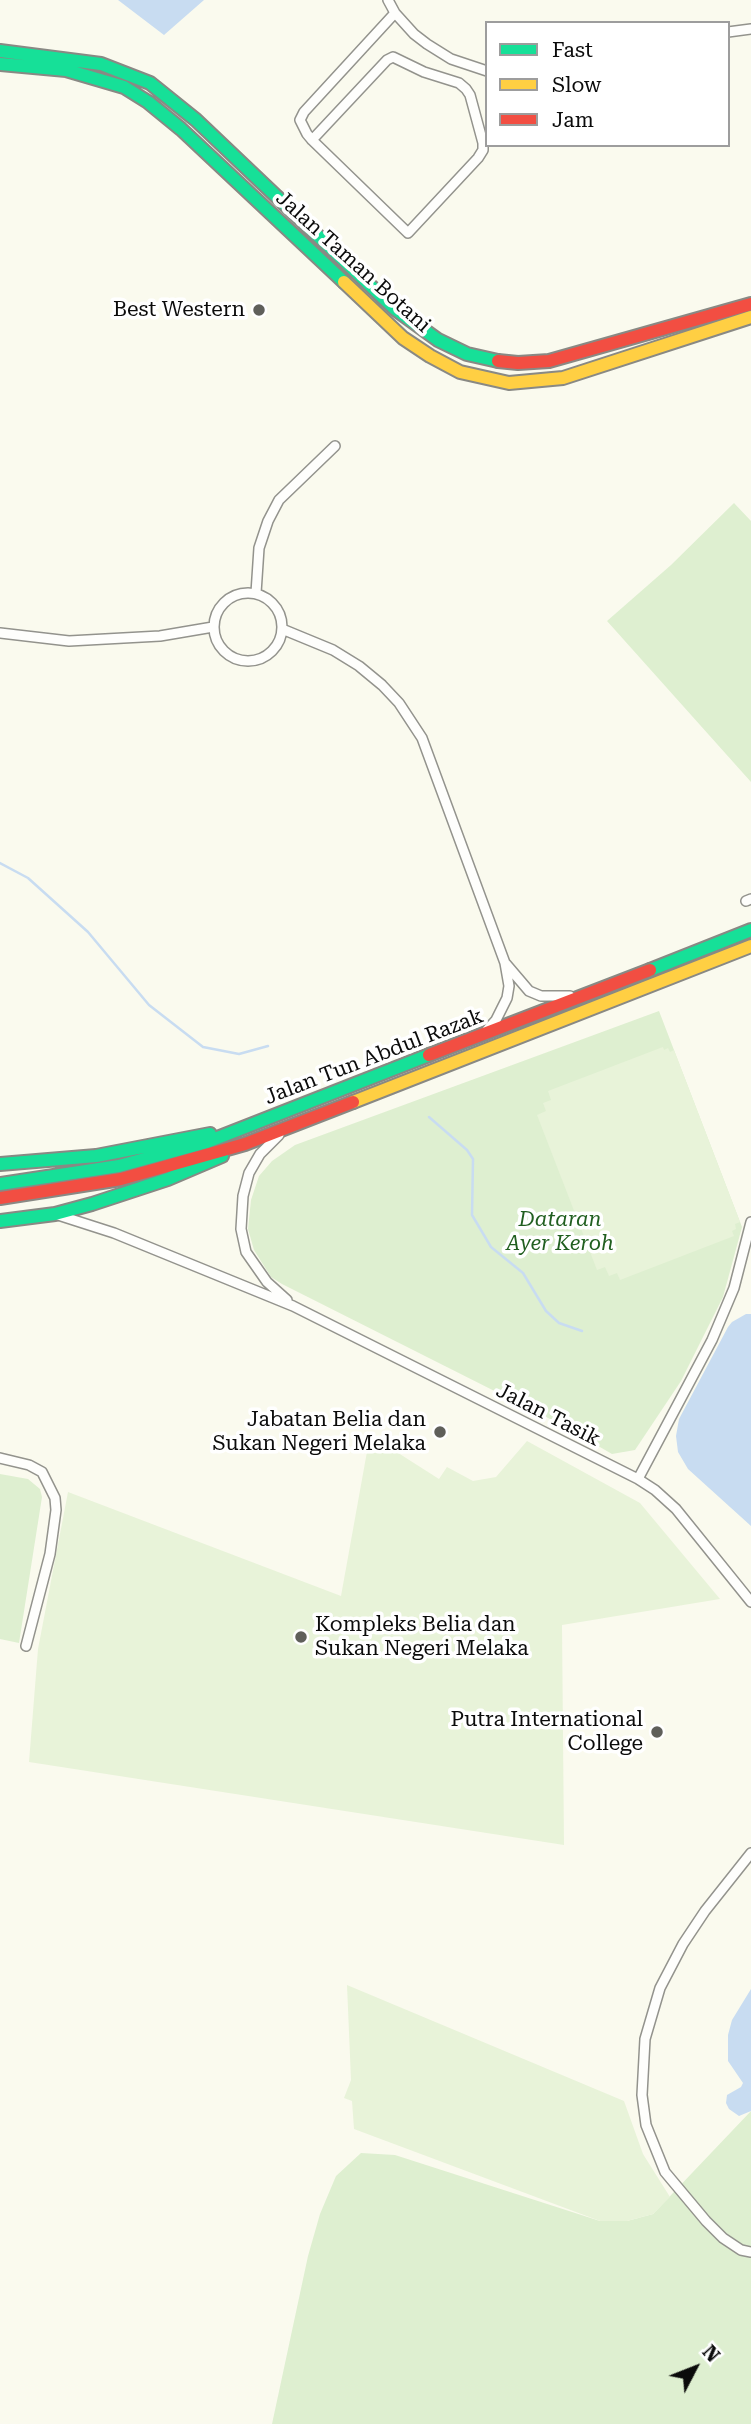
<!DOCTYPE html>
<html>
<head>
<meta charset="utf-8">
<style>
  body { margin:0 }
  #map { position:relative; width:751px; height:2424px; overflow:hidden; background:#fafaee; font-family:"Roboto Serif",serif }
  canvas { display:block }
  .legend { position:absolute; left:485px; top:21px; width:245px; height:126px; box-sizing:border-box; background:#fff; border:2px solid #9d9d9d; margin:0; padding:9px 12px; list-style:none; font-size:21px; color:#0b0b0b }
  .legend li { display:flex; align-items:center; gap:14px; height:35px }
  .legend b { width:35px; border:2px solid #9d9d9d }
  .north { position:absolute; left:660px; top:2333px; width:70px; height:70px; -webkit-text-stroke:5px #fff; paint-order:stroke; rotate:48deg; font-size:19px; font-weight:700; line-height:28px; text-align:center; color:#0b0b0b }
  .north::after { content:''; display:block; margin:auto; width:24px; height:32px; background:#0b0b0b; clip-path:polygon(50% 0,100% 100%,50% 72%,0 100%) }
</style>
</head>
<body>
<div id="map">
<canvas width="751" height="2424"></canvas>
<ul class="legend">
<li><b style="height:9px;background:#16e098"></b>Fast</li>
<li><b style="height:9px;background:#ffcf43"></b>Slow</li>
<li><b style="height:9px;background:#f24e42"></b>Jam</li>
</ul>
<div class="north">N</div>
</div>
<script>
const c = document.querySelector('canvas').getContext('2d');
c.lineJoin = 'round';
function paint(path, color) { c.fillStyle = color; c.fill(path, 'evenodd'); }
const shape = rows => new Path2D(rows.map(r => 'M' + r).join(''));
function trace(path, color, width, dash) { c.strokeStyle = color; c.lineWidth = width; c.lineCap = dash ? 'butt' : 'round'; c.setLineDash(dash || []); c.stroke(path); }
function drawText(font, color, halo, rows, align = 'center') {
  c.font = font + ' "Roboto Serif",serif'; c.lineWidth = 7; c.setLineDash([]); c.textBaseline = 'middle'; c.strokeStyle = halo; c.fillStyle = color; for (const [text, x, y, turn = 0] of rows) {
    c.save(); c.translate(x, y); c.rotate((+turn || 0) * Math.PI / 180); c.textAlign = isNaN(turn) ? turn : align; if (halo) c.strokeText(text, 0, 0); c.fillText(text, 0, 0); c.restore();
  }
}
paint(shape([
  [734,503,751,521,751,782,607,621,671,565],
  [659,1011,742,1227,723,1297,681,1381,635,1450,612,1454,560,1424,282,1284,271,1277,254,1250,248,1229,251,1200,259,1176,272,1161,295,1145],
  [0,1474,28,1479,40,1489,42,1497,19,1643,0,1639],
  [751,2111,751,2424,272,2424,308,2256,320,2214,336,2176,361,2153,395,2155,600,2221,627,2221,653,2214]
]), '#deefd0');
paint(shape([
  [663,1047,664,1050,668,1048,670,1052,674,1050,740,1222,735,1224,736,1229,732,1231,734,1236,620,1280,617,1273,609,1276,605,1267,597,1270,537,1115,546,1111,543,1103,551,1100,548,1091],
  [370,1435,439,1479,447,1467,473,1481,496,1477,527,1441,640,1503,720,1599,562,1625,564,1845,29,1762,38,1649,68,1492,341,1596],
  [347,1985,624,2101,643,2154,670,2197,653,2214,627,2221,600,2221,354,2129,352,2101,344,2098,351,2080]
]), '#e8f3d9');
paint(shape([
  [118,0,204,0,164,35],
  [746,1314,751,1314,751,1526,688,1469,678,1452,676,1436,679,1419,728,1327,732,1322],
  [751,1989,751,2111,739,2116,729,2109,726,2103,727,2095,741,2087,743,2083,728,2061,728,2035,732,2020]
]), '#c8dcf1');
trace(shape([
  [0,863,28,878,88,932,149,1005,203,1047,239,1054,268,1046],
  [429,1117,467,1150,473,1159,472,1215,491,1247,523,1273,546,1311,559,1323,582,1331]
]), '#c8dcf1', 2.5);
const street = shape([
  [388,0,395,13,414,34,427,44,451,59,487,71],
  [728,32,751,29],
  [312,140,387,60,393,57,424,72,459,83,466,89,470,95,483,143,483,150,478,158,408,233,312,140,307,134,300,120,304,112,395,13],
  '214 627a34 34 0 1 1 68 0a34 34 0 1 1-68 0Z',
  [256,593,259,548,268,521,279,500,335,446],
  [282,629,333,650,359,666,382,685,399,703,422,738,505,963,509,986,507,998,496,1020,487,1030],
  [0,633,69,641,160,636,213,627],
  [746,901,751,899],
  [506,964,529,991,541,996,570,996],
  [279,1135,260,1154,249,1173,243,1196,241,1229,246,1252,267,1282,287,1300],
  [58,1215,114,1233,293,1306,638,1479,655,1490,676,1509,751,1602],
  [0,1458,29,1465,42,1472,55,1498,56,1510,50,1554,26,1646],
  [638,1479,712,1340,734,1288,751,1222],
  [751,1853,705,1911,683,1944,660,1988,645,2039,642,2095,646,2125,665,2172,706,2221,723,2238,741,2250,751,2252]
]);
const fast = shape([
  [0,51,101,64,150,83,196,120,395,309,438,340,467,354,498,361],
  [0,64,66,70,124,87,148,102,181,129,344,282],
  [650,970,751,930],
  [0,1164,96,1156,210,1134],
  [0,1184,119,1166,207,1142,429,1055],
  [0,1221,55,1214,92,1204,168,1179,222,1156]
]);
const slow = shape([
  [344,282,403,338,430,356,460,372,509,383,563,378,751,317],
  [353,1102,751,946]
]);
const jam = shape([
  [498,361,518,363,549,361,751,304],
  [429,1055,650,970],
  [0,1198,121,1179,245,1144,353,1102]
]);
trace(street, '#93938d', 12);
trace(fast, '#898984', 16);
trace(slow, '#898984', 16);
trace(jam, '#898984', 16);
trace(street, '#fefefc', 9);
trace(fast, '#16e098', 12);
trace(slow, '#ffcf43', 12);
trace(jam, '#f24e42', 12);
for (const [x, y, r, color] of [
  [259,310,7,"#5f5f5a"],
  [440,1432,7,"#5f5f5a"],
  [301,1637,7,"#5f5f5a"],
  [657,1732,7,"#5f5f5a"]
]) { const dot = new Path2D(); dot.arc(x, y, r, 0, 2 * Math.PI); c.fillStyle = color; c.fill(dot); trace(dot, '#fff', 2.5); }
drawText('21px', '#0b0b0b', '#fff', [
  ["Jalan Taman Botani",353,262,42],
  ["Jalan Tun Abdul Razak",374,1057,-21],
  ["Jalan Tasik",548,1415,27]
]);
drawText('21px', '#0b0b0b', '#fff', [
  ["Best Western",245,310],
  ["Jabatan Belia dan",426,1420],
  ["Sukan Negeri Melaka",426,1444],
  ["Kompleks Belia dan",315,1625,"left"],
  ["Sukan Negeri Melaka",315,1649,"left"],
  ["Putra International",643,1720],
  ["College",643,1744]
], 'right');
drawText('italic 21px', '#215f20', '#fff', [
  ["Dataran",560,1220],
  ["Ayer Keroh",560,1244]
]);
</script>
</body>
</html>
